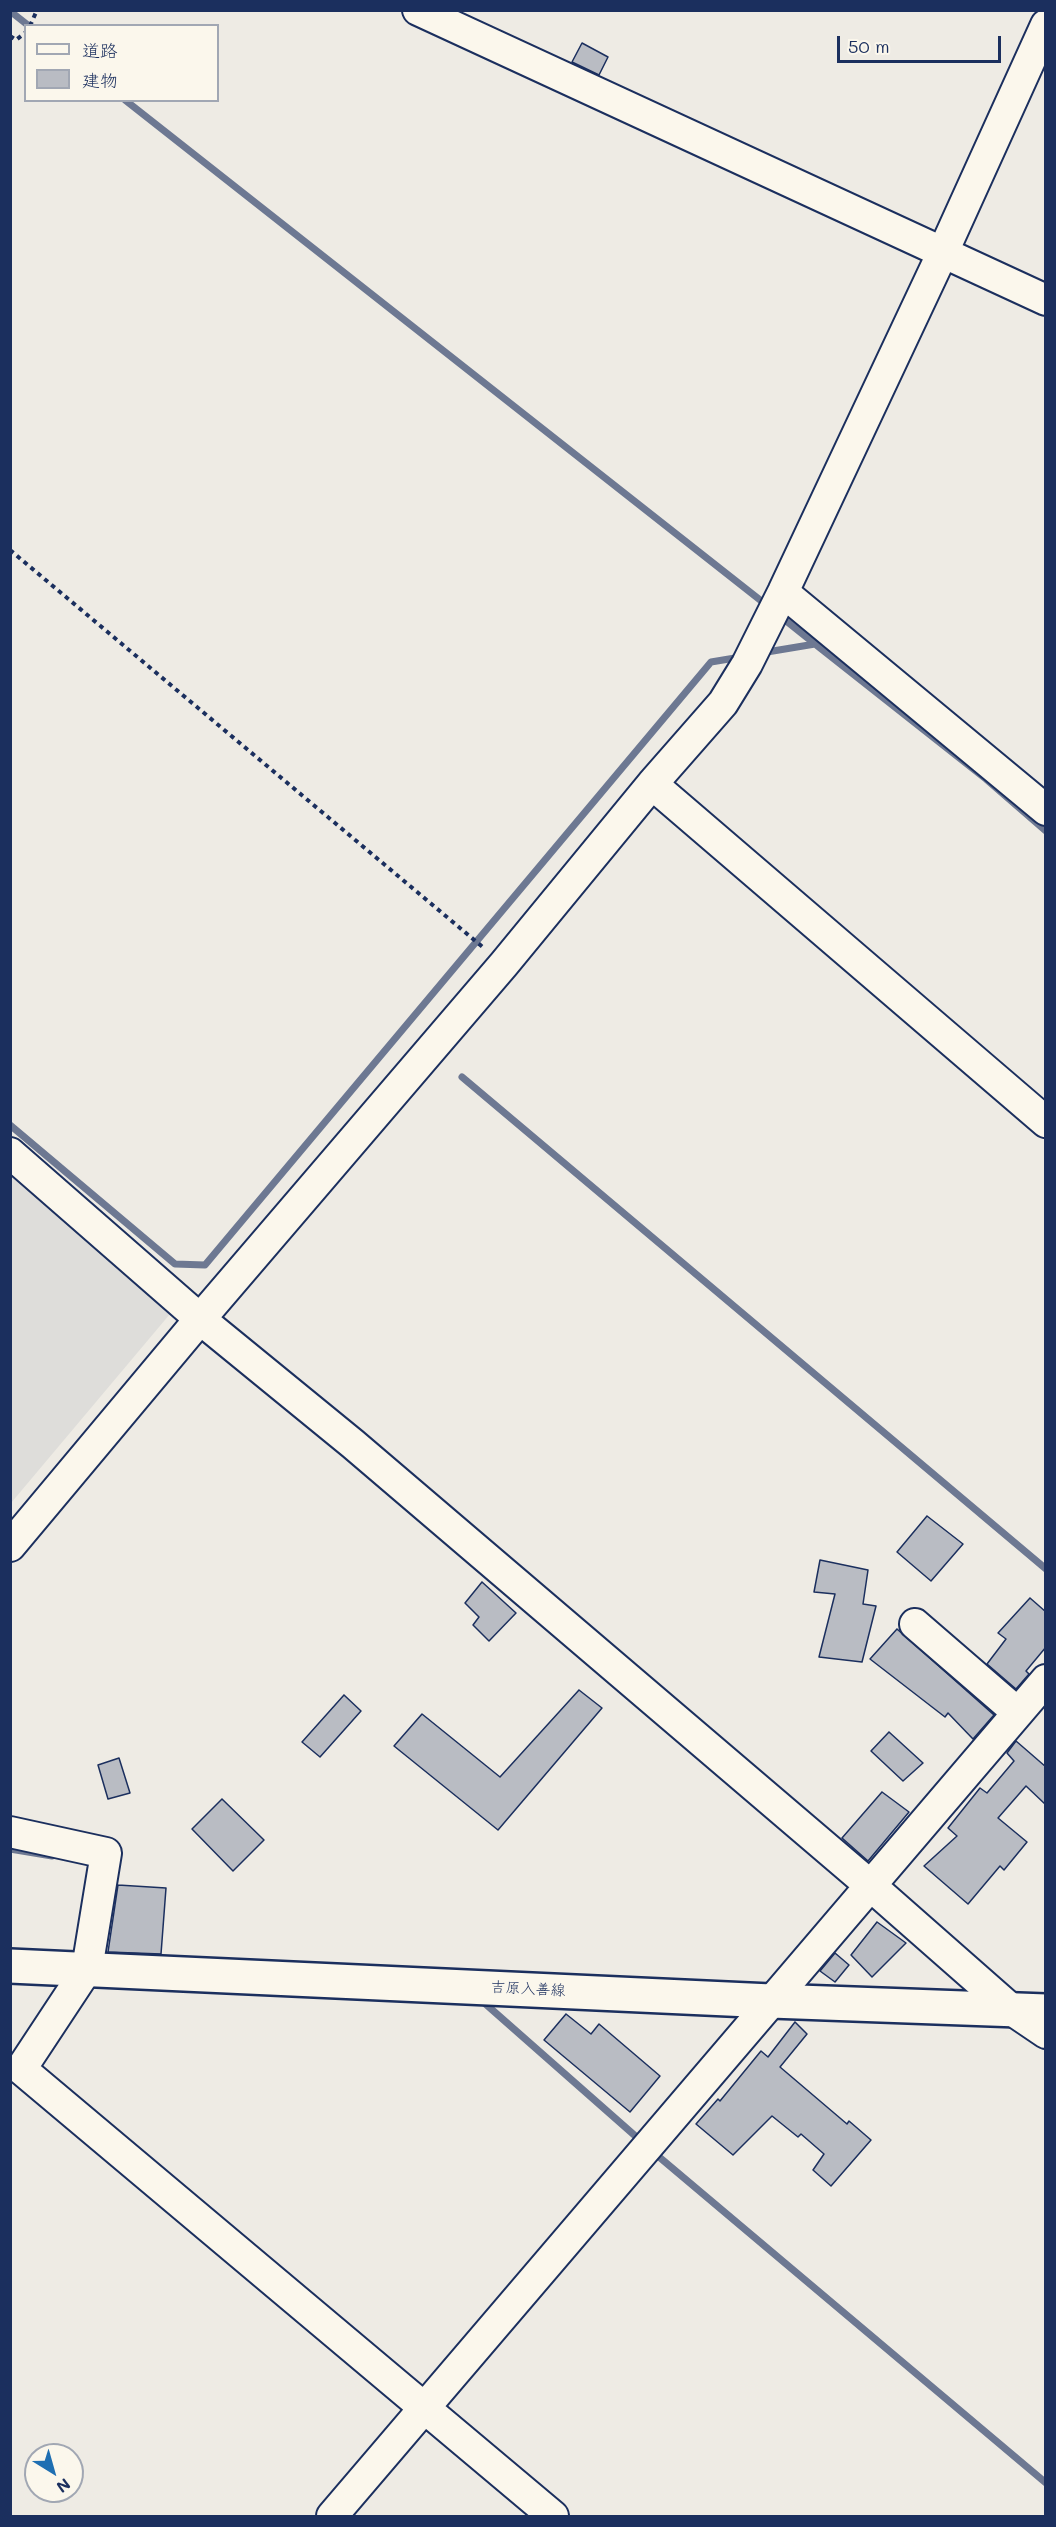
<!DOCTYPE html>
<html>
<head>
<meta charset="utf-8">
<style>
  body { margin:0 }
  #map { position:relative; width:1056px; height:2527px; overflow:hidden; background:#eeebe4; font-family:Mali,"Klee One",sans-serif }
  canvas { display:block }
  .frame { position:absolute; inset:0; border:12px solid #1b2f5e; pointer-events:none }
  .legend { position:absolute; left:24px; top:24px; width:195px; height:78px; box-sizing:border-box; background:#fbf7ec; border:2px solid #a1a7b3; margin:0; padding:8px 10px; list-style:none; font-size:18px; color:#1b2f5e }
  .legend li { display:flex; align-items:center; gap:12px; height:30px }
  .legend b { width:30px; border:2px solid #a1a7b3 }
  .north { position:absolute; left:24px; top:2443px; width:60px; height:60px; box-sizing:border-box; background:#fbf7ec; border:2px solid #a1a7b3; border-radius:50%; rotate:143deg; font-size:16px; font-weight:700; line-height:24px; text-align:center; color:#1b2f5e }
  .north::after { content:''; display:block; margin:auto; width:21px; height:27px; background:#1f6fb2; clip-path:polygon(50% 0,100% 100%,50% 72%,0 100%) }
  .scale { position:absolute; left:837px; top:36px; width:164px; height:27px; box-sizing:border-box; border:3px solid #1b2f5e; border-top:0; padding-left:8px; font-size:18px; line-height:21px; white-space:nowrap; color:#1b2f5e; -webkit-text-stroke:4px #fbf7ec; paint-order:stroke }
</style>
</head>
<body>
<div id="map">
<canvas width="1056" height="2527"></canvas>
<div class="frame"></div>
<ul class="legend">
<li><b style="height:8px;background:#fbf7ec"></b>道路</li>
<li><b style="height:16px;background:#b9bcc3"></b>建物</li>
</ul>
<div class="north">N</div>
<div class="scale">50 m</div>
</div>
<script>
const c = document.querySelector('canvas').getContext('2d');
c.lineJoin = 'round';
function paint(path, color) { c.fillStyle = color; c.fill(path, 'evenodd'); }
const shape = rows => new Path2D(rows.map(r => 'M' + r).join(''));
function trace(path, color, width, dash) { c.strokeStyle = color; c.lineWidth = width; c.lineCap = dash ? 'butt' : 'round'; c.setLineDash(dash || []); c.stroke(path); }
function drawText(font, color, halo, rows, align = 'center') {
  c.font = font + ' Mali,"Klee One",sans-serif'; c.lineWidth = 4.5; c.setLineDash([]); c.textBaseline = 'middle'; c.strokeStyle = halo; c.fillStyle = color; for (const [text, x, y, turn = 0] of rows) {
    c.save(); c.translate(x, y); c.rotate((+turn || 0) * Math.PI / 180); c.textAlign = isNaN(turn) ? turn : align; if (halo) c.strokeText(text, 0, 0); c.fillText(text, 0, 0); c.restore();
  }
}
paint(shape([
  [11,1164,175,1308,11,1503]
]), '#deddda');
trace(shape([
  [10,11,29,26],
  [125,100,769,607],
  [780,616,815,644],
  [761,653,815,644,986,779,1046,831],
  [462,1077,1046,1569],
  [10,1125,175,1264,205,1265,711,662,741,657],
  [10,1849,52,1856],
  [481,2000,641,2141],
  [652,2151,1046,2483]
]), '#6d7892', 7);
const building = shape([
  [582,43,608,57,599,75,572,62,582,43],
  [927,1516,963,1544,931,1581,897,1552,927,1516],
  [820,1560,868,1570,863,1604,876,1606,862,1662,819,1657,835,1594,814,1592,820,1560],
  [482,1582,516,1613,489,1641,473,1625,479,1617,465,1603,482,1582],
  [1030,1598,1046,1612,1046,1647,1026,1671,1029,1674,1016,1689,987,1664,1006,1639,998,1633,1030,1598],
  [897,1629,994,1715,973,1739,948,1713,945,1717,870,1659,897,1629],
  [579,1690,602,1708,498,1830,394,1746,422,1714,500,1777,579,1690],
  [344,1695,361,1711,320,1757,302,1742,344,1695],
  [889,1732,923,1763,903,1781,871,1751,889,1732],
  [1016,1741,1046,1767,1046,1805,1026,1786,998,1818,1027,1842,1004,1870,1000,1866,968,1904,924,1866,957,1836,948,1828,980,1788,987,1793,1014,1761,1007,1753,1016,1741],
  [119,1758,130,1793,108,1799,98,1765,119,1758],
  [882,1792,909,1812,868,1861,842,1838,882,1792],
  [222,1799,264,1840,233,1871,192,1829,222,1799],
  [118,1885,166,1888,161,1954,108,1952,118,1885],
  [877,1922,906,1943,872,1977,851,1955,877,1922],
  [835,1953,849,1965,835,1982,820,1971,835,1953],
  [566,2014,591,2034,599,2024,660,2076,630,2112,544,2040,566,2014],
  [795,2022,807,2034,780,2067,847,2124,849,2121,871,2140,831,2186,813,2170,824,2154,801,2134,798,2137,772,2116,733,2155,696,2124,718,2099,720,2101,761,2051,768,2057,795,2022]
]);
paint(building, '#b9bcc3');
trace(building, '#1b2f5e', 1.5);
const minor = shape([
  [418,10,1046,300],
  [783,592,1046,810],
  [652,784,1046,1122],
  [10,1153,200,1319,353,1444,871,1886,1012,2010,1046,2033],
  [10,1546,200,1319,504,964,652,784,723,703,747,664,783,592,943,252,1046,25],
  [915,1624,1018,1713],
  [10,1832,106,1853,87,1969,21,2069,553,2516],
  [332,2516,1046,1680]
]);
const major = shape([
  [10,1966,771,2001,1046,2011]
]);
trace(minor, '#1b2f5e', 34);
trace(major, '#1b2f5e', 38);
trace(shape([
  [30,26,37,10],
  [10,36,16,40,26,32],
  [10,550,485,949]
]), '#1b2f5e', 4, [4.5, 4.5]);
trace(minor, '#fbf7ec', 30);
trace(major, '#fbf7ec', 33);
drawText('15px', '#1b2f5e', '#fbf7ec', [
  ["吉原入善線",528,1989,3]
]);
</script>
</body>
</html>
